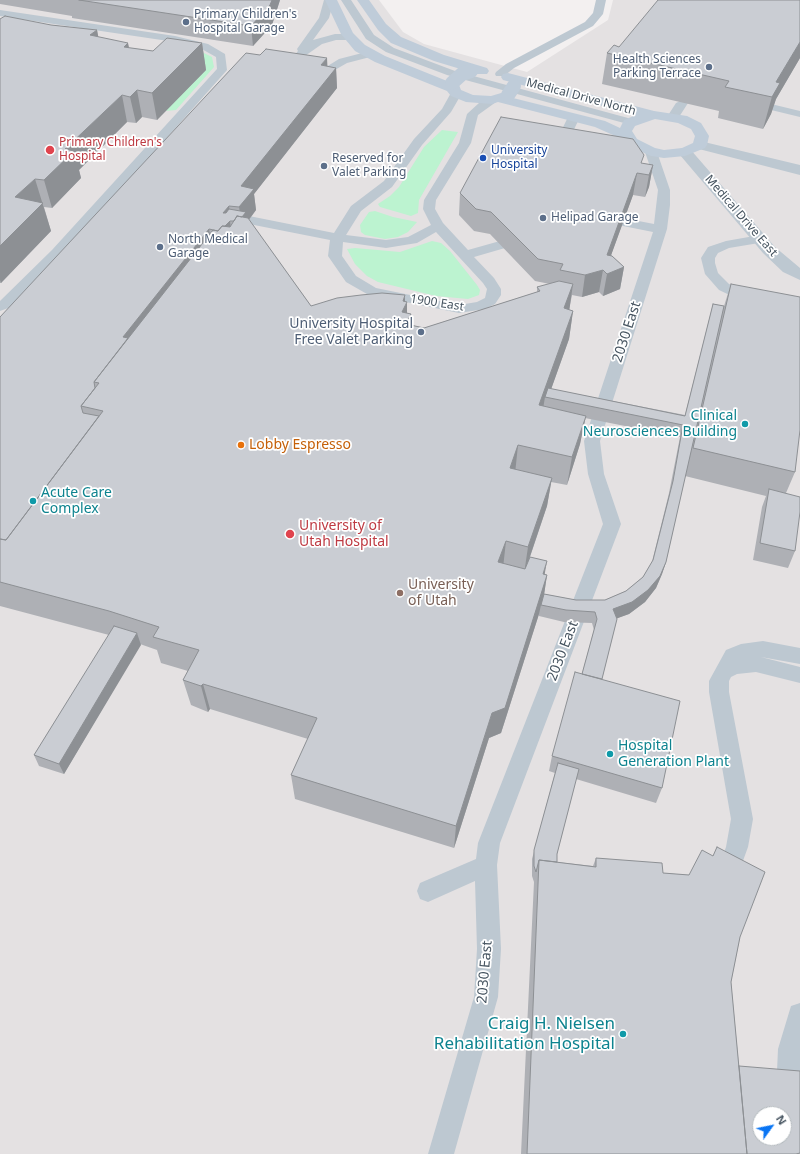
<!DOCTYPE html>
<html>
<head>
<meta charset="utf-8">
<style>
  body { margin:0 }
  #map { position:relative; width:800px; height:1154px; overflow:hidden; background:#f3f0f0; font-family:"Noto Sans",sans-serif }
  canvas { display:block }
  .north { position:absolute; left:752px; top:1106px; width:40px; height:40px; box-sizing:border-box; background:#fff; border:1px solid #b5bbbf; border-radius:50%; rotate:57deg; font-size:11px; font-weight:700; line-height:16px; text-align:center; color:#465460 }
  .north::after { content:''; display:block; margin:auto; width:14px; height:18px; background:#0975f4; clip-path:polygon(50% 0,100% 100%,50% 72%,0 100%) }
</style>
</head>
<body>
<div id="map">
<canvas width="800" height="1154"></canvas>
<div class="north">N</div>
</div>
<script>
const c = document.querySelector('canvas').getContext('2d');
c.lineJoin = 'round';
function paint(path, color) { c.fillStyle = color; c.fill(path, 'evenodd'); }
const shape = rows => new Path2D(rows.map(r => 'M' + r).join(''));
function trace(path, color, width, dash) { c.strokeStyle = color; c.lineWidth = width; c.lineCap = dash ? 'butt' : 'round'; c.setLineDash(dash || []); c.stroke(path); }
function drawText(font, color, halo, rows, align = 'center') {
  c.font = font + ' "Noto Sans",sans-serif'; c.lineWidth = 3.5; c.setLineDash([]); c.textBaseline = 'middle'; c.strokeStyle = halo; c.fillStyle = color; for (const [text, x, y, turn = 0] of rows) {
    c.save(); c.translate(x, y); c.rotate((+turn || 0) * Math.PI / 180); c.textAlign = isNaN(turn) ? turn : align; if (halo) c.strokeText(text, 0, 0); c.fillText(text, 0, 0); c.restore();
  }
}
paint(shape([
  [0,0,379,0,403,32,424,44,527,72,608,20,613,0,800,0,800,1154,0,1154],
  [760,1114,784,1114,784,1138,760,1138]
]), '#e4e1e2');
paint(shape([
  [198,50,212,57,214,67,176,110,166,111],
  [442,130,458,132,419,200,418,213,411,216,380,207,378,204,390,196,399,187,424,147],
  [375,211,393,217,417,222,408,232,398,237,385,239,365,235,361,232,360,225,369,212],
  [432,241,441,243,450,251,477,285,480,290,479,295,468,299,436,296,378,282,367,276,355,264,347,249,355,248,400,252]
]), '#bcf3d0');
paint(shape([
  [324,0,334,0,329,18,313,40,335,34,349,34,354,37,349,40,336,40,322,44,302,58,289,74,281,74,280,72,298,51,297,49,319,18,324,0],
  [341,0,351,0,374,35,394,48,455,71,628,118,630,120,624,123,447,75,386,52,366,39,341,0],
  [596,0,606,0,603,14,593,26,514,68,504,76,496,76,495,74,496,72,506,64,585,22,593,13,596,0],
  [0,10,175,36,208,44,225,54,227,70,62,256,11,307,0,311,0,301,52,250,217,69,216,57,200,48,175,42,0,16,0,10],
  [370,51,375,54,374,56,347,63,319,79,311,79,310,77,339,59,370,51],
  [456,90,462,93,451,112,422,145,392,187,361,211,346,235,386,240,408,237,431,225,423,209,424,200,459,143,467,114,479,103,488,98,496,98,498,100,496,102,478,115,471,143,436,200,435,209,443,223,468,250,500,241,505,242,507,245,505,248,474,257,494,278,501,289,501,295,495,304,485,309,459,313,367,294,346,282,328,256,330,240,249,224,243,220,249,216,334,233,351,206,384,181,414,139,442,109,452,91,456,90],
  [436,232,483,283,487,289,485,298,477,302,459,305,376,288,356,276,342,256,343,242,386,248,417,243,436,232],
  [682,100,688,103,679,117,673,120,669,119,667,117,676,103,682,100],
  [771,104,800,111,800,117,767,109,765,107,771,104],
  [574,114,580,117,565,148,559,152,555,151,553,148,568,117,574,114],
  [651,148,657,152,670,190,670,205,667,229,600,441,604,474,621,524,500,843,497,865,501,949,498,997,454,1154,428,1154,474,997,477,949,475,881,428,902,420,899,417,891,420,883,476,859,478,843,603,524,588,474,584,441,653,232,618,225,616,222,623,218,654,224,658,190,645,152,651,148],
  [760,235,765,236,767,239,765,242,729,248,718,253,715,258,715,263,718,273,729,284,748,293,800,306,800,314,738,299,719,290,705,274,701,258,708,247,726,241,760,235],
  [763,641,800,648,800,664,761,657,800,667,800,683,756,672,737,674,731,677,729,681,729,692,753,819,748,847,740,869,737,876,729,880,721,876,718,869,726,847,731,819,709,692,709,681,726,650,741,644,763,641],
  [800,1003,800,1098,798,1103,789,1107,780,1103,776,1094,778,1049,791,1006,800,1003]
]), '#bdc8d1');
paint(shape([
  [700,141,800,165,800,175,695,148,693,145,695,142,700,141],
  [685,148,690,149,775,247,800,268,800,280,783,272,763,253,680,155,678,152,680,149,685,148]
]), '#bdc8d1');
paint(shape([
  [325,0,337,0,353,33,365,45,385,56,447,81,452,79,457,80,461,90,473,95,491,96,508,91,513,92,515,95,513,98,605,121,620,128,624,120,636,115,503,80,501,77,503,74,508,73,654,111,687,116,701,123,709,136,707,145,705,148,685,156,664,158,651,156,626,145,622,139,595,127,498,102,492,104,466,102,451,96,447,91,375,62,355,51,341,34,325,0],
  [655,119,678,123,691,129,695,136,693,143,682,148,664,150,655,148,637,139,632,131,635,126,655,119],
  [357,0,369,0,386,24,401,37,444,55,487,68,489,71,487,74,477,74,434,61,391,43,378,30,357,0]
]), '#bfccd9');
trace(shape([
  [452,83,462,74,471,71],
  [508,95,514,86]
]), '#bfccd9', 14);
paint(shape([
  [0,0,280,0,272,25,253,46,72,18,72,16,0,4],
  [800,0,800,58,776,99,771,114,763,129,718,118,719,111,602,84,607,53,619,47],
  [0,19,51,25,97,30,98,37,129,48,153,51,202,43,206,70,157,120,142,117,136,123,127,122,79,170,81,178,52,208,44,207,51,231,1,283,0,283],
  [327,66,336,68,337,88,254,194,256,210,249,220,311,306,405,302,407,313,411,314,411,325,424,328,537,292,537,287,550,284,535,281,490,234,474,231,459,215,460,193,642,164,653,165,649,187,645,197,633,195,611,255,624,267,620,289,603,296,599,292,582,297,572,295,569,310,573,311,569,339,551,389,685,415,713,304,724,306,731,284,795,472,786,493,795,551,788,568,753,560,762,507,766,496,685,476,666,562,662,574,656,588,645,602,629,614,617,618,602,679,662,788,656,803,576,779,557,854,557,862,593,866,596,858,663,873,689,875,713,856,717,847,740,937,731,982,739,1066,800,1154,521,1154,534,882,532,876,532,859,555,773,549,771,552,756,582,674,594,630,592,623,564,622,539,616,539,614,501,733,489,738,454,848,295,799,291,775,308,739,210,709,208,712,191,705,183,680,188,671,161,663,157,650,140,644,64,774,39,766,34,755,109,635,0,606,0,317],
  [585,418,680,437,669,493,652,562,643,577,626,591,605,600,576,600,544,594,547,575,545,574,530,557,547,506,551,482,567,485,580,444]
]), '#aeb0b5');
paint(shape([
  [272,0,280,0,272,25,253,46,251,26],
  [97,30,102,56,90,35],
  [800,42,800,58,776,99,771,114,763,129,776,82],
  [128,43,134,69,124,47],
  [202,43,206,70,157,120,152,93],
  [327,58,328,77,336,68,337,88,254,194,256,210,247,222,241,219,239,207,241,186,321,65],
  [137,90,142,117,136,123,130,97],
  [122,95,127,122,79,170,81,178,52,208,44,180,65,149],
  [653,165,649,187,645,197,649,175],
  [637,173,633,195,605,272,607,255],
  [35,179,51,231,1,283,0,280,0,246,15,197],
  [229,206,231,221,230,221,233,242,224,253,223,213],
  [209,229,213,251,106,406,123,337],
  [624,267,620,289,603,296,607,274],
  [603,270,599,292,582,297,585,275],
  [573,284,569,312,564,308],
  [405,295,405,306,407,302,407,322,411,314,411,342,402,312,403,301],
  [573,311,569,339,548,398,545,397,543,409,539,405],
  [586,416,580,444,567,485,572,457],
  [518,445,515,474,510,468],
  [552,478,547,506,524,574,528,547],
  [506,541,503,568,498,562],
  [547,561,542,589,543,574],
  [666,562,662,574,656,588,645,602,629,614,610,621,613,609],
  [547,575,543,602,541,605,539,614,501,733,489,738,454,848,456,826,492,713],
  [137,633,141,645,64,774,59,764],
  [203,684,210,709,208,712,201,686]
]), '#8d9094');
const building = shape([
  [79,0,272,0,270,5,251,26,79,0],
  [658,0,800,0,800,42,776,82,780,83,772,97,725,87,729,81,607,53,614,45,619,47,658,0],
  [5,16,51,25,97,30,90,35,128,43,124,47,153,51,167,38,202,43,152,93,137,90,130,97,122,95,65,149,74,151,44,180,35,179,15,197,43,203,0,246,0,19,5,16],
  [266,49,327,58,321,65,336,68,241,186,254,189,239,207,229,206,223,213,226,213,229,209,246,212,242,217,237,216,234,221,230,221,225,226,222,226,218,231,209,229,123,337,128,338,94,382,95,388,81,406,83,413,99,416,6,540,0,539,0,317,246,53,260,55,266,49],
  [501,117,633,139,644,155,641,163,653,165,649,175,637,173,607,255,612,256,624,267,607,274,603,270,585,275,560,270,563,264,538,259,491,212,476,209,460,193,501,117],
  [237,216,248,218,311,306,337,298,361,295,382,293,405,295,403,301,407,302,402,312,411,314,406,324,424,328,540,291,537,287,559,281,573,284,564,308,573,311,539,405,586,416,572,457,518,445,510,468,552,478,528,547,506,541,498,562,525,569,530,557,547,561,543,574,547,575,505,708,492,713,456,826,291,775,317,718,203,684,201,686,183,680,199,650,153,637,159,627,109,611,0,582,0,539,6,540,103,411,81,406,99,383,94,382,213,230,218,231,222,226,230,227,237,216],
  [731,284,800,297,800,430,795,472,693,448,731,284],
  [713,304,724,306,666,562,660,576,648,590,632,602,613,609,617,619,602,679,582,674,597,619,595,612,566,610,541,605,544,594,576,600,605,600,626,591,643,577,653,560,673,481,683,425,545,397,548,388,685,416,713,304],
  [769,489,800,497,800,512,795,551,760,543,769,489],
  [114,626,137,633,59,764,34,755,114,626],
  [575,672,680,701,662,788,552,756,575,672],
  [558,763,579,769,557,854,557,862,539,860,536,872,534,866,534,850,558,763],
  [717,847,765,872,740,937,731,982,747,1154,527,1154,539,860,596,867,596,858,662,863,663,873,689,875,702,850,713,856,717,847],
  [739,1066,800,1071,800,1153,796,1154,747,1154,739,1066],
  [760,1114,784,1114,784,1138,760,1138,760,1114]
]);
paint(building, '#cacdd3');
trace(building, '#8d9094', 1);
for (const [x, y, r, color] of [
  [186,22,4,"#5c6f8a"],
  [709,67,4,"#5c6f8a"],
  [50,150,5,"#e0444e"],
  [483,158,4,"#1a4fb4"],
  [324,166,4,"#5c6f8a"],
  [543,218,4,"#5c6f8a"],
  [160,247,4,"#5c6f8a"],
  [421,332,4,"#5c6f8a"],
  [745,424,4,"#0f9aa8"],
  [241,445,4,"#e8710a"],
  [33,501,4,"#0f9aa8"],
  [290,534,5,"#e0444e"],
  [400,593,4,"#8d6e63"],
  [610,754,4,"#0f9aa8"],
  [623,1034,4,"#0f9aa8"]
]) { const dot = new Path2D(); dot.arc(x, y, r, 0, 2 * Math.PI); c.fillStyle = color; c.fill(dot); trace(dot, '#fff', 1.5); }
drawText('12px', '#4e5e75', '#fff', [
  ["Primary Children's",194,15],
  ["Hospital Garage",194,29],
  ["Health Sciences",701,60,"right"],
  ["Parking Terrace",701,74,"right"],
  ["Reserved for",332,159],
  ["Valet Parking",332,173],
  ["Helipad Garage",551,218],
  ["North Medical",168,240],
  ["Garage",168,254]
], 'left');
drawText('12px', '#465460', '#fff', [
  ["Medical Drive North",581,97,15],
  ["Medical Drive East",741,216,49],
  ["1900 East",437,303,9]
]);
drawText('12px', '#be3a42', '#fff', [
  ["Primary Children's",59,143],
  ["Hospital",59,157]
], 'left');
drawText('12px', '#164399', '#fff', [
  ["University",491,151],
  ["Hospital",491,165]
], 'left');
drawText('14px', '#4e5e75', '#fff', [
  ["University Hospital",413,324],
  ["Free Valet Parking",413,340]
], 'right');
drawText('14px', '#465460', '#fff', [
  ["2030 East",627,332,-72],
  ["2030 East",563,651,-69],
  ["2030 East",485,972,-85]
]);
drawText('14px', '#0d838f', '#fff', [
  ["Clinical",737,416,"right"],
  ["Neurosciences Building",737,432,"right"],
  ["Acute Care",41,493],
  ["Complex",41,509],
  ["Hospital",618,746],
  ["Generation Plant",618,762]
], 'left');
drawText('14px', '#c56008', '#fff', [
  ["Lobby Espresso",249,445]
], 'left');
drawText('14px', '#be3a42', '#fff', [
  ["University of",299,526],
  ["Utah Hospital",299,542]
], 'left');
drawText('14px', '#785e54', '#fff', [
  ["University",408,585],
  ["of Utah",408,601]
], 'left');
drawText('17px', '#0d838f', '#fff', [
  ["Craig H. Nielsen",615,1024],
  ["Rehabilitation Hospital",615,1044]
], 'right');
</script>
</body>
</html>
